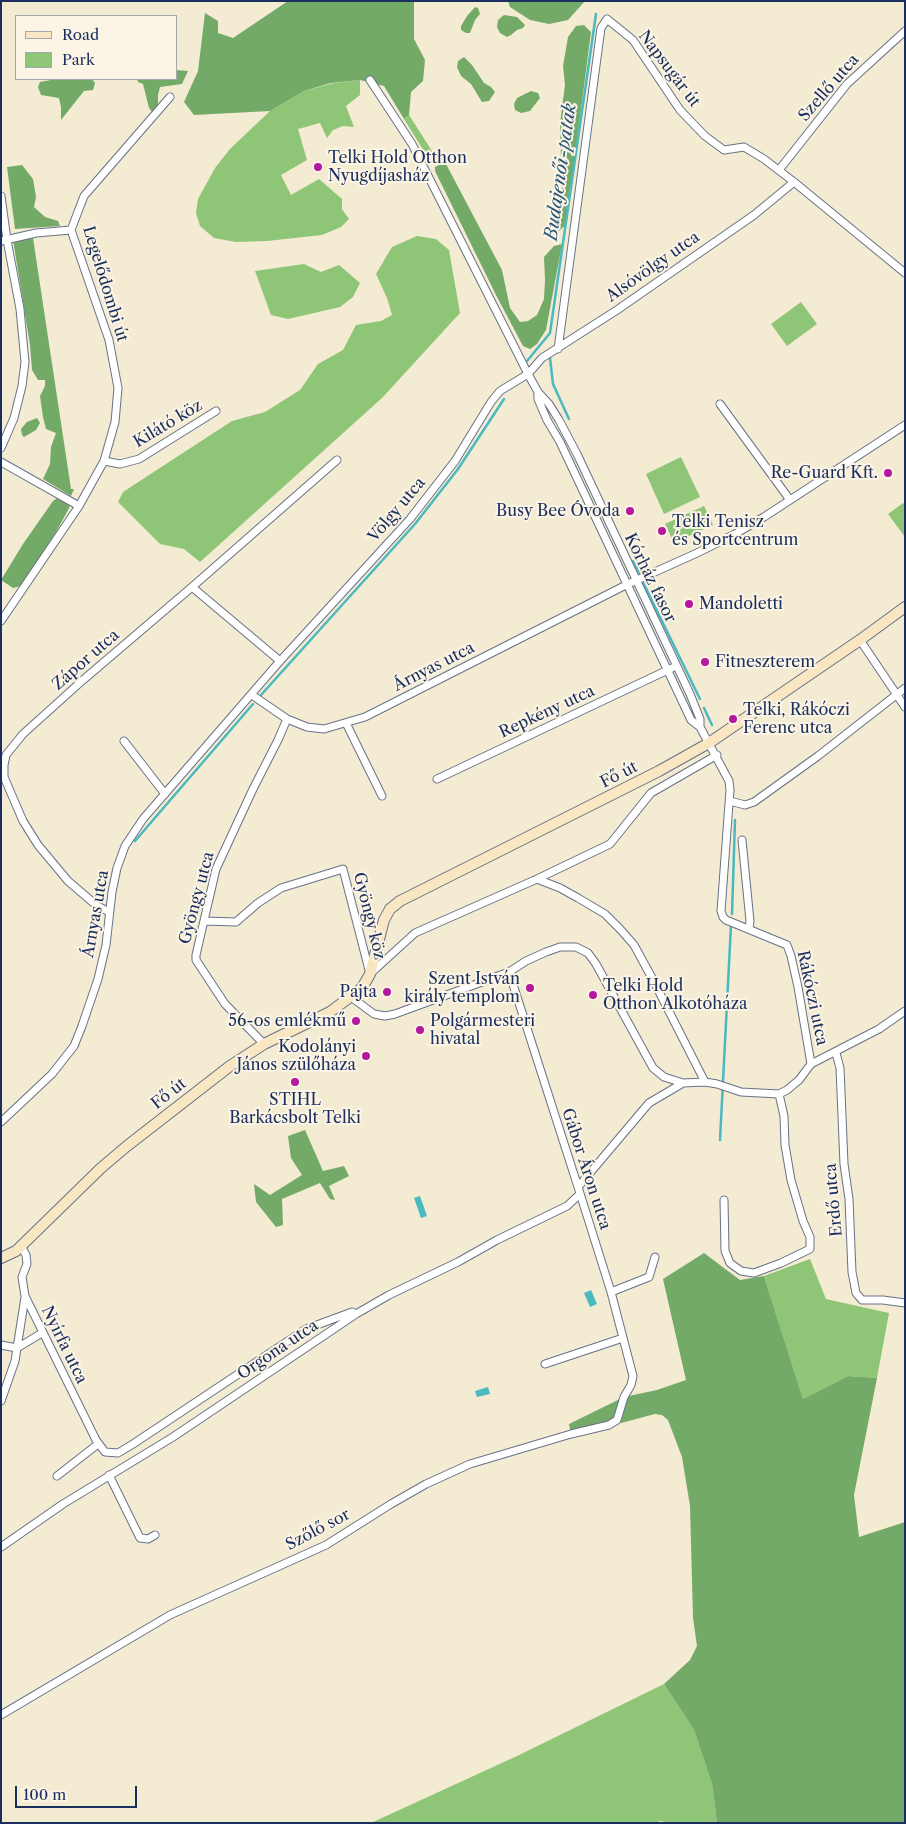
<!DOCTYPE html>
<html>
<head>
<meta charset="utf-8">
<style>
  body { margin:0 }
  #map { position:relative; width:906px; height:1824px; overflow:hidden; background:#f4ebd3; font-family:"Libre Caslon Text",serif }
  canvas { display:block }
  .frame { position:absolute; inset:0; border:2px solid #1b2f5e; pointer-events:none }
  .legend { position:absolute; left:15px; top:15px; width:162px; height:65px; box-sizing:border-box; background:#fcf5e5; border:1px solid #a2a6af; margin:0; padding:6px 9px; list-style:none; font-size:15px; color:#1b2f5e }
  .legend li { display:flex; align-items:center; gap:10px; height:25px }
  .legend b { width:25px; border:1px solid #a2a6af }
  .scale { position:absolute; left:15px; top:1786px; width:122px; height:22px; box-sizing:border-box; border:2px solid #1b2f5e; border-top:0; padding-left:6px; font-size:15px; line-height:18px; white-space:nowrap; color:#1b2f5e; -webkit-text-stroke:4px #fcf5e5; paint-order:stroke }
</style>
</head>
<body>
<div id="map">
<canvas width="906" height="1824"></canvas>
<div class="frame"></div>
<ul class="legend">
<li><b style="height:6px;background:#f9e7c3"></b>Road</li>
<li><b style="height:14px;background:#8fc577"></b>Park</li>
</ul>
<div class="scale">100 m</div>
</div>
<script>
const c = document.querySelector('canvas').getContext('2d');
c.lineJoin = 'round';
function paint(path, color) { c.fillStyle = color; c.fill(path, 'evenodd'); }
const shape = rows => new Path2D(rows.map(r => 'M' + r).join(''));
function trace(path, color, width, dash) { c.strokeStyle = color; c.lineWidth = width; c.lineCap = dash ? 'butt' : 'round'; c.setLineDash(dash || []); c.stroke(path); }
function drawText(font, color, halo, rows, align = 'center') {
  c.font = font + ' "Libre Caslon Text",serif'; c.lineWidth = 4; c.setLineDash([]); c.textBaseline = 'middle'; c.strokeStyle = halo; c.fillStyle = color; for (const [text, x, y, turn = 0] of rows) {
    c.save(); c.translate(x, y); c.rotate((+turn || 0) * Math.PI / 180); c.textAlign = isNaN(turn) ? turn : align; if (halo) c.strokeText(text, 0, 0); c.fillText(text, 0, 0); c.restore();
  }
}
paint(shape([
  [360,80,360,95,346,106,354,127,343,126,333,130,327,138,320,123,298,129,307,160,281,175,291,195,319,179,342,199,342,209,349,219,341,227,322,235,267,241,236,242,214,238,200,226,196,213,198,199,215,168,230,149,270,111,304,91,334,83],
  [409,115,432,151,430,155,427,156,404,119],
  [417,236,436,239,449,250,460,313,382,398,200,562,184,549,160,544,118,502,123,492,232,421,265,412,300,390,318,364,343,350,356,325,381,321,392,315,387,298,376,274,392,247],
  [304,264,321,272,339,265,360,283,353,297,340,307,288,319,271,315,255,271],
  [801,302,817,324,787,346,771,324],
  [681,457,700,497,664,514,646,474],
  [903,503,905,505,905,537,888,514],
  [704,506,713,525,674,543,665,524],
  [810,1259,826,1299,889,1313,877,1378,848,1376,803,1399,764,1276],
  [664,1684,694,1730,712,1784,717,1823,671,1823,660,1821,656,1823,371,1823,517,1756]
]), '#8fc577');
paint(shape([
  [288,1,414,1,414,39,425,60,423,81,411,92,409,115,404,119,384,86,360,80,331,83,304,91,270,111,194,115,184,102,198,71,205,13,218,21,218,33,233,38],
  [508,1,585,1,568,20,549,24,530,20,510,7],
  [475,7,478,8,480,14,475,20,470,33,466,33,461,30,461,26,467,16],
  [504,15,517,17,525,25,523,28,517,30,511,35,507,37,500,33,497,27,498,20],
  [584,25,591,32,566,225,555,234,551,231,561,160,560,123,565,85,563,66,568,37,576,26],
  [464,57,472,65,484,83,491,87,495,92,489,101,482,102,471,84,461,76,457,67,458,61],
  [176,70,188,71,182,84,160,87,158,95,158,105,153,113,149,108,143,84,138,82,137,79,176,79],
  [56,79,92,79,95,83,93,90,84,91,61,120,61,107,59,98,41,95,38,87,40,82],
  [531,91,538,93,540,98,530,111,521,113,515,110,514,104,517,98],
  [443,163,446,164,502,270,510,308,520,322,528,321,537,315,544,299,545,280,544,257,554,246,562,244,546,330,537,344,530,349,523,346,496,295,435,171,435,167],
  [22,165,33,179,36,197,34,207,45,217,58,221,60,226,15,229,7,167],
  [33,238,71,489,74,489,71,496,43,479,50,464,51,447,56,433,46,429,43,417,40,396,45,386,45,380,38,380,32,370,30,345,13,240],
  [37,418,40,423,36,430,24,437,22,435,21,429,27,422],
  [59,497,70,506,67,512,56,532,21,586,13,588,1,580,23,544,53,501],
  [305,1130,323,1171,344,1166,349,1176,329,1186,335,1200,330,1199,320,1183,282,1199,283,1225,276,1227,256,1202,254,1184,270,1195,302,1175,291,1158,288,1136],
  [704,1253,740,1280,764,1276,803,1399,848,1376,877,1378,854,1495,859,1537,905,1522,905,1823,717,1823,712,1784,694,1730,664,1684,690,1660,697,1646,693,1618,690,1506,682,1457,668,1420,662,1415,655,1414,621,1423,617,1420,571,1434,569,1424,624,1397,657,1390,686,1380,663,1279]
]), '#73aa68');
paint(shape([
  [420,1196,427,1216,421,1218,414,1198],
  [591,1290,597,1304,590,1307,584,1293],
  [488,1387,490,1394,477,1397,475,1391]
]), '#4ab9c0');
trace(shape([
  [550,358,553,384,569,419],
  [527,361,550,333,596,14],
  [633,561,640,574],
  [643,582,700,699],
  [261,695,415,524,458,469,504,399],
  [704,708,712,725],
  [135,841,253,704],
  [732,914,735,820],
  [720,1140,731,925]
]), '#4ab9c0', 2.5);
const street = shape([
  [370,80,412,144,528,374,538,392,549,404,559,420,577,454,690,694,700,719,700,727],
  [779,170,847,84,905,31],
  [1,196,7,240,20,309,25,362,22,386,14,418,1,448],
  [1,241,36,233,71,230],
  [558,349,601,28,607,19,633,40,680,110,705,136,724,150,744,147,764,159,794,182,905,273],
  [538,392,538,399,547,420,560,442,691,720,700,727,729,781,730,790,721,911,723,917,726,920,787,945,791,956,798,987,811,1064,799,1080,787,1090,779,1094,741,1092,717,1084,705,1082,683,1083,649,1103,578,1187],
  [720,404,790,500],
  [104,461,120,464,139,459,216,411],
  [1,462,79,506],
  [192,587,280,661],
  [1,621,79,506,104,461,115,422,118,388,109,340,71,230,84,196,170,97],
  [860,640,905,707],
  [252,695,287,719,307,727,324,729,365,717,626,585,697,553,735,534,764,517,905,425],
  [346,723,382,796],
  [124,741,165,794],
  [437,779,672,668],
  [730,801,745,805,754,802,818,756,905,688],
  [742,840,750,921,749,929],
  [537,879,560,888,578,898,605,914,620,929,634,945,652,978,705,1082],
  [109,912,96,905,68,881,38,845,23,821,4,777,4,765,6,755,23,734,83,680,192,587,337,460],
  [204,921,236,922,258,903,281,888,343,869,370,974,415,933,537,879,610,844,651,793,717,755],
  [351,997,374,1014,385,1016,395,1014,509,972,526,961,546,952,560,947,576,947,588,953,596,964,653,1068,664,1077,683,1083],
  [264,1044,225,1004,196,960,196,955,216,869,253,789,278,740,287,719],
  [836,1053,840,1068,844,1164,849,1199,852,1272,856,1293,862,1300,883,1300,905,1303],
  [811,1064,879,1029,905,1011],
  [1,1122,52,1074,74,1046,82,1026,98,979,106,945,112,892,117,868,125,846,143,819,280,661,410,519,455,461,491,402,500,391,528,374,542,358,617,310,754,215,794,182],
  [724,1200,725,1251,730,1263,741,1271,754,1273,781,1263,810,1249,810,1237,803,1221,791,1180,785,1145,784,1116,779,1094],
  [21,1246,26,1255,27,1264,22,1277,25,1296,96,1440,105,1452,118,1453,133,1444,306,1329,352,1312,356,1314],
  [611,1292,649,1277,655,1257],
  [1,1345,17,1348,42,1333],
  [545,1364,623,1338],
  [1,1401,15,1361,25,1297],
  [109,1475,140,1538,148,1539,155,1535],
  [57,1476,98,1444],
  [1,1547,63,1504,173,1437,356,1314,389,1295,458,1262,497,1240,567,1206,580,1194],
  [1,1715,170,1615,326,1545,391,1504,426,1484,470,1464,571,1434,609,1425,617,1420,624,1397,631,1385,633,1376,611,1292,578,1187,509,972]
]);
const secondary = shape([
  [1,1258,16,1251,101,1168,127,1146,230,1066,264,1044,330,1012,362,988,370,974,384,920,390,909,400,901,659,771,709,743,860,640,905,607]
]);
trace(street, '#677187', 9);
trace(secondary, '#677187', 12);
trace(street, '#fff', 7);
trace(secondary, '#f9e7c3', 10);
for (const [x, y, r, color] of [
  [318,167,5,"#b5179e"],
  [888,473,5,"#b5179e"],
  [630,511,5,"#b5179e"],
  [662,531,5,"#b5179e"],
  [689,604,5,"#b5179e"],
  [705,662,5,"#b5179e"],
  [733,719,5,"#b5179e"],
  [530,988,5,"#b5179e"],
  [387,992,5,"#b5179e"],
  [593,995,5,"#b5179e"],
  [356,1021,5,"#b5179e"],
  [420,1030,5,"#b5179e"],
  [366,1056,5,"#b5179e"],
  [295,1082,5,"#b5179e"]
]) { const dot = new Path2D(); dot.arc(x, y, r, 0, 2 * Math.PI); c.fillStyle = color; c.fill(dot); trace(dot, '#fcf5e5', 2); }
drawText('16px', '#1b2f5e', '#fcf5e5', [
  ["Napsugár út",669,69,53],
  ["Szellő utca",829,88,-49],
  ["Alsóvölgy utca",653,267,-35],
  ["Legelődombi út",105,284,73],
  ["Kilátó köz",168,424,-31],
  ["Völgy utca",397,510,-50],
  ["Kórház fasor",650,578,64],
  ["Zápor utca",86,660,-41],
  ["Árnyas utca",434,667,-27],
  ["Repkény utca",547,712,-25],
  ["Fő út",619,775,-27],
  ["Gyöngy utca",197,898,-75],
  ["Árnyas utca",96,914,-80],
  ["Gyöngy köz",369,916,76],
  ["Rákóczi utca",812,998,78],
  ["Fő út",169,1094,-38],
  ["Gábor Áron utca",586,1169,72],
  ["Erdő utca",834,1200,-95],
  ["Nyírfa utca",64,1345,64],
  ["Orgona utca",278,1350,-34],
  ["Szőlő sor",318,1530,-28]
]);
drawText('16px', '#1b2f5e', '#fcf5e5', [
  ["Telki Hold Otthon",328,158],
  ["Nyugdíjasház",328,176],
  ["Re-Guard Kft.",878,473,"right"],
  ["Busy Bee Óvoda",620,511,"right"],
  ["Telki Tenisz",672,522],
  ["és Sportcentrum",672,540],
  ["Mandoletti",699,604],
  ["Fitneszterem",715,662],
  ["Telki, Rákóczi",743,710],
  ["Ferenc utca",743,728],
  ["Szent István",520,979,"right"],
  ["király templom",520,997,"right"],
  ["Telki Hold",603,986],
  ["Otthon Alkotóháza",603,1004],
  ["Pajta",377,992,"right"],
  ["56-os emlékmű",346,1021,"right"],
  ["Polgármesteri",430,1021],
  ["hivatal",430,1039],
  ["Kodolányi",356,1047,"right"],
  ["János szülőháza",356,1065,"right"],
  ["STIHL",295,1100,"center"],
  ["Barkácsbolt Telki",295,1118,"center"]
], 'left');
drawText('italic 18px', '#29587b', '#fcf5e5', [
  ["Budajenői-patak",561,172,-82]
]);
</script>
</body>
</html>
